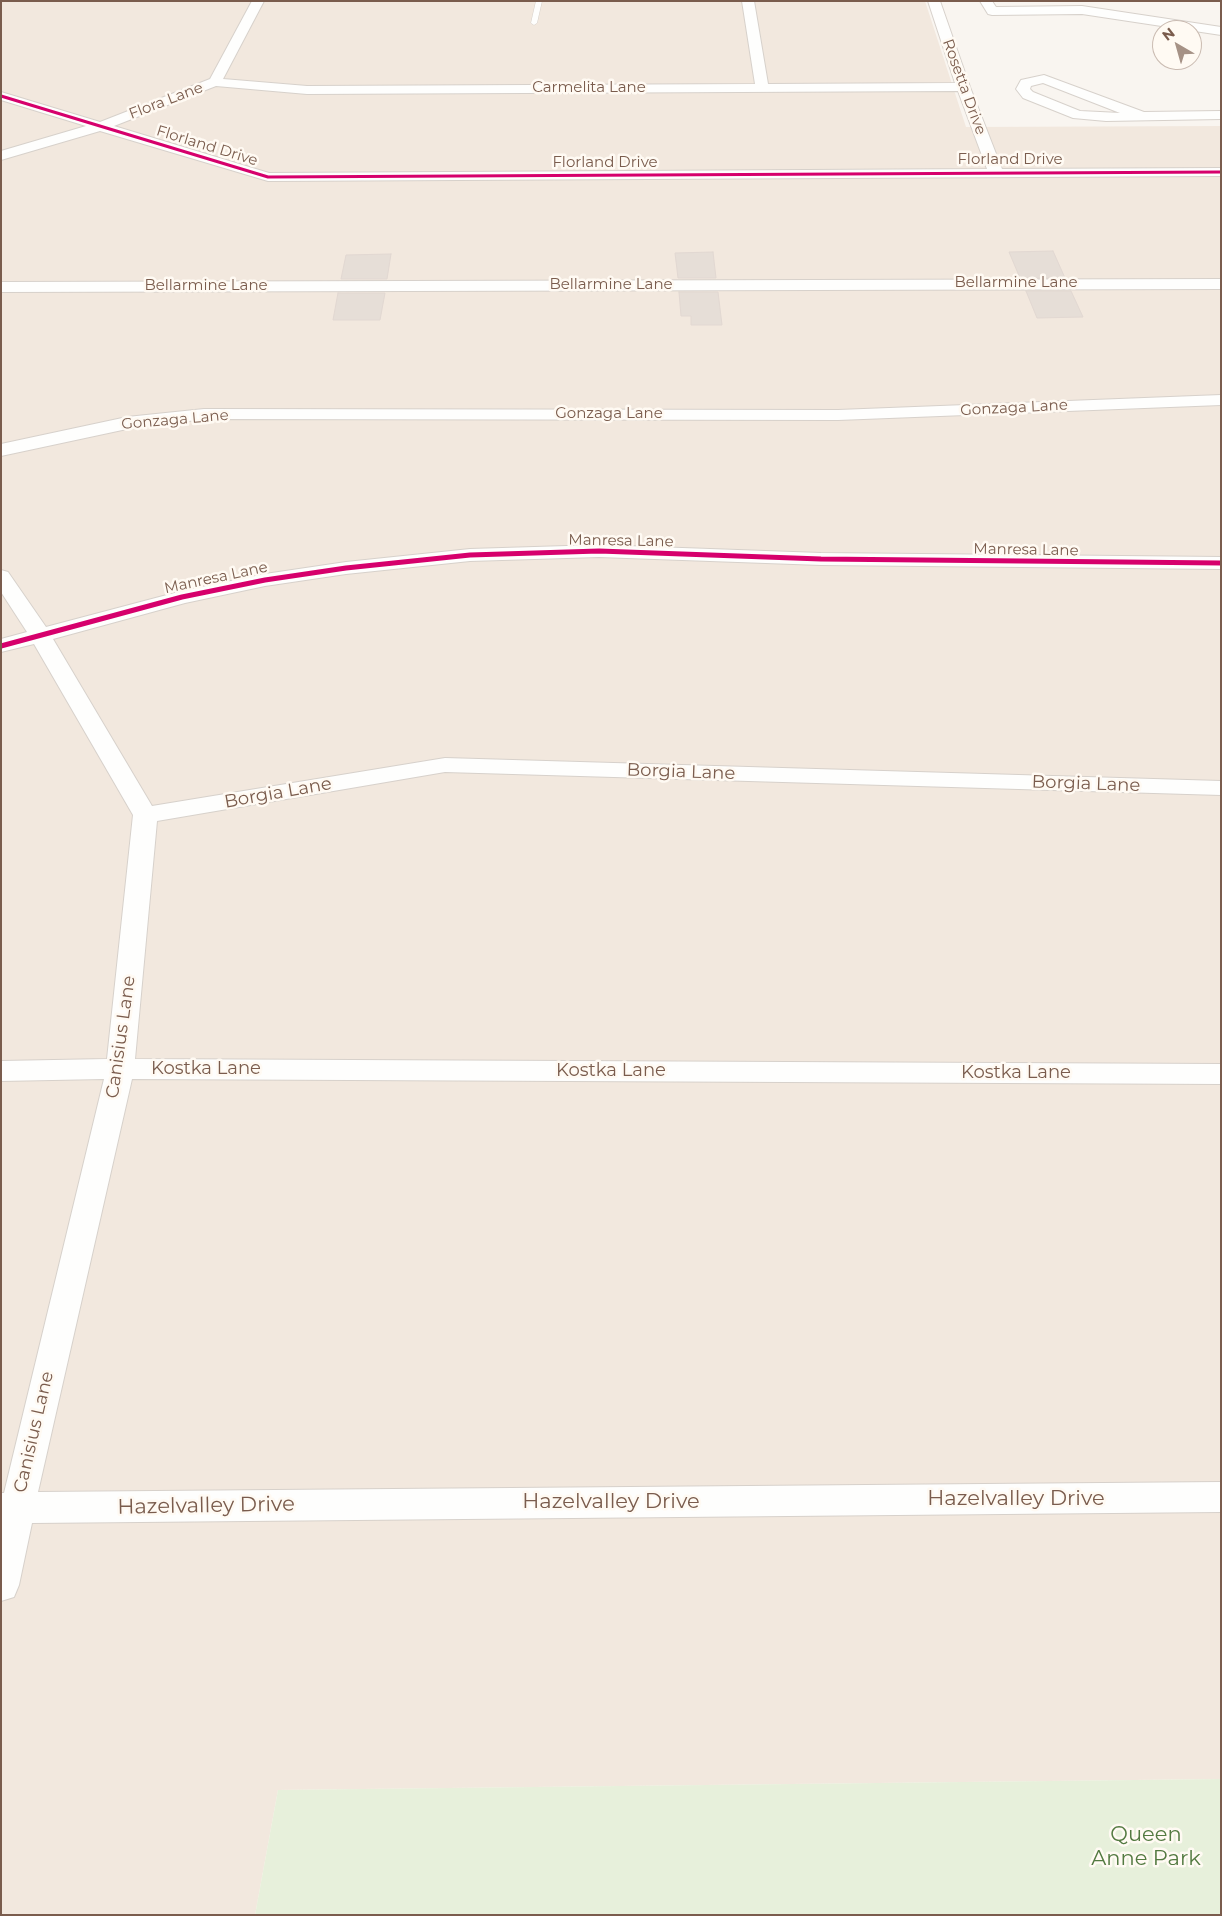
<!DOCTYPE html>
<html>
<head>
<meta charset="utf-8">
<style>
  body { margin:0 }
  #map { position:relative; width:1222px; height:1916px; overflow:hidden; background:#f9f5f0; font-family:Montserrat,sans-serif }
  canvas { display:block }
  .frame { position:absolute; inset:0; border:2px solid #7a5c4d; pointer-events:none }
  .north { position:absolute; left:1152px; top:20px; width:50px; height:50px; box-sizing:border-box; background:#fffaf3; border:1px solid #cabbb1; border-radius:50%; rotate:322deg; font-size:14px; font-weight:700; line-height:20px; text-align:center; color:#7a5c4d }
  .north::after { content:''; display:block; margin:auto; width:18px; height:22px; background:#a69286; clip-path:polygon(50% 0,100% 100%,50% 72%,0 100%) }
</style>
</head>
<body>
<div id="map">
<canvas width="1222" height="1916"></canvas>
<div class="frame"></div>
<div class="north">N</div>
</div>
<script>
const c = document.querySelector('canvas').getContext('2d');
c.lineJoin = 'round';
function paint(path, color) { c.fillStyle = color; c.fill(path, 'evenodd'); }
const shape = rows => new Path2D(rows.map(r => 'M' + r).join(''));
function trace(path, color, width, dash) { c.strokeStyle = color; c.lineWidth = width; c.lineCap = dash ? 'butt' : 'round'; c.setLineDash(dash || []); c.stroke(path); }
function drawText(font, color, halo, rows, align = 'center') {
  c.font = font + ' Montserrat,sans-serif'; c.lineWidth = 5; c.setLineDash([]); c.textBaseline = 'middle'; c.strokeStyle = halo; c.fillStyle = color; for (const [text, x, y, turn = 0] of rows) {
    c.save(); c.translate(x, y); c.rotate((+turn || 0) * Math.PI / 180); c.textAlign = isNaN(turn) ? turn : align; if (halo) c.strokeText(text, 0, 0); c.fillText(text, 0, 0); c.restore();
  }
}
paint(shape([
  [1,1,925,1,966,127,1221,126,1221,1779,278,1790,255,1915,1,1915]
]), '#f2e8de');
paint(shape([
  [1221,1779,1221,1915,255,1915,278,1790]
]), '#e7f0db');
const building = shape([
  [1053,251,1065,278,1020,278,1009,252,1053,251],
  [713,252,716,278,678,278,675,253,713,252],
  [391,254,387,279,341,279,346,255,391,254],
  [1026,291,1071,291,1083,317,1037,318,1026,291],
  [679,292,718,292,722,325,691,325,691,316,681,316,679,292],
  [338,293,385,293,380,320,333,320,338,293]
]);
paint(building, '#e6ded7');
trace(building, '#e2d8d2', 1);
const service = shape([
  [536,1,542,1,537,23,534,25,531,23,536,1]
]);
const minor = shape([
  [252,1,264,1,223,79,307,86,755,84,742,1,754,1,768,84,955,83,928,1,940,1,970,87,1002,169,1221,168,1221,176,268,181,100,131,1,160,1,151,86,126,1,100,1,92,100,122,210,79,252,1],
  [216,86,307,94,958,91,987,169,269,173,114,126,216,86],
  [980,1,992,1,996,7,1082,6,1221,27,1221,35,1082,14,992,15,988,14,980,1],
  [1044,75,1144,112,1221,111,1221,119,1106,121,1073,118,1023,98,1016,89,1021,80,1044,75],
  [1043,83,1120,113,1080,111,1033,92,1030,89,1031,86,1043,83],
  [1221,279,1221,289,1,292,1,282,1221,279],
  [1221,395,1221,405,838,420,204,419,127,429,1,456,1,444,127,417,204,409,838,410,1221,395],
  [599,545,821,553,1221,557,1221,569,821,565,599,557,470,561,346,574,265,586,185,603,53,639,152,806,445,758,1221,781,1221,795,445,772,157,821,135,1059,1221,1064,1221,1084,132,1079,38,1492,1221,1482,1221,1512,32,1523,19,1585,14,1597,1,1601,1,1493,4,1493,104,1079,1,1081,1,1061,107,1059,133,815,34,644,1,652,1,639,27,632,1,592,1,570,8,572,46,627,182,591,265,574,346,562,470,549,599,545]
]);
trace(service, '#d7d1cb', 1);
trace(minor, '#d7d1cb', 2);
paint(service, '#fefefd');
paint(minor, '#fefefd');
trace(shape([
  [1,96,268,177,1221,172]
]), '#d6006c', 3);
trace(shape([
  [1,646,182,597,265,580,346,568,470,555,599,551,821,559,1221,563]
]), '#d6006c', 5);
drawText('15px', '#7a5c4d', '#fffaf3', [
  ["Rosetta Drive",964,87,70],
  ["Carmelita Lane",589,88],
  ["Flora Lane",166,101,-21],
  ["Florland Drive",207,146,17],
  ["Florland Drive",1010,160],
  ["Florland Drive",605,163],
  ["Bellarmine Lane",1016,283],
  ["Bellarmine Lane",611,285],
  ["Bellarmine Lane",206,286],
  ["Gonzaga Lane",1014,408,-3],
  ["Gonzaga Lane",609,414],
  ["Gonzaga Lane",175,420,-5],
  ["Manresa Lane",621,541,1],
  ["Manresa Lane",1026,550,1],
  ["Manresa Lane",216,578,-12]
]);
drawText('18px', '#7a5c4d', '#fffaf3', [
  ["Borgia Lane",681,772,2],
  ["Borgia Lane",1086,784,2],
  ["Borgia Lane",278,793,-10],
  ["Canisius Lane",121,1037,-82],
  ["Kostka Lane",206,1069],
  ["Kostka Lane",611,1071],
  ["Kostka Lane",1016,1073],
  ["Canisius Lane",34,1432,-77]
]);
drawText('21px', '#7a5c4d', '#fffaf3', [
  ["Hazelvalley Drive",1016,1499],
  ["Hazelvalley Drive",611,1502],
  ["Hazelvalley Drive",206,1506,-1]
]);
drawText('21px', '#537a41', '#fffaf3', [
  ["Queen",1146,1835],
  ["Anne Park",1146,1859]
]);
</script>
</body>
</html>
